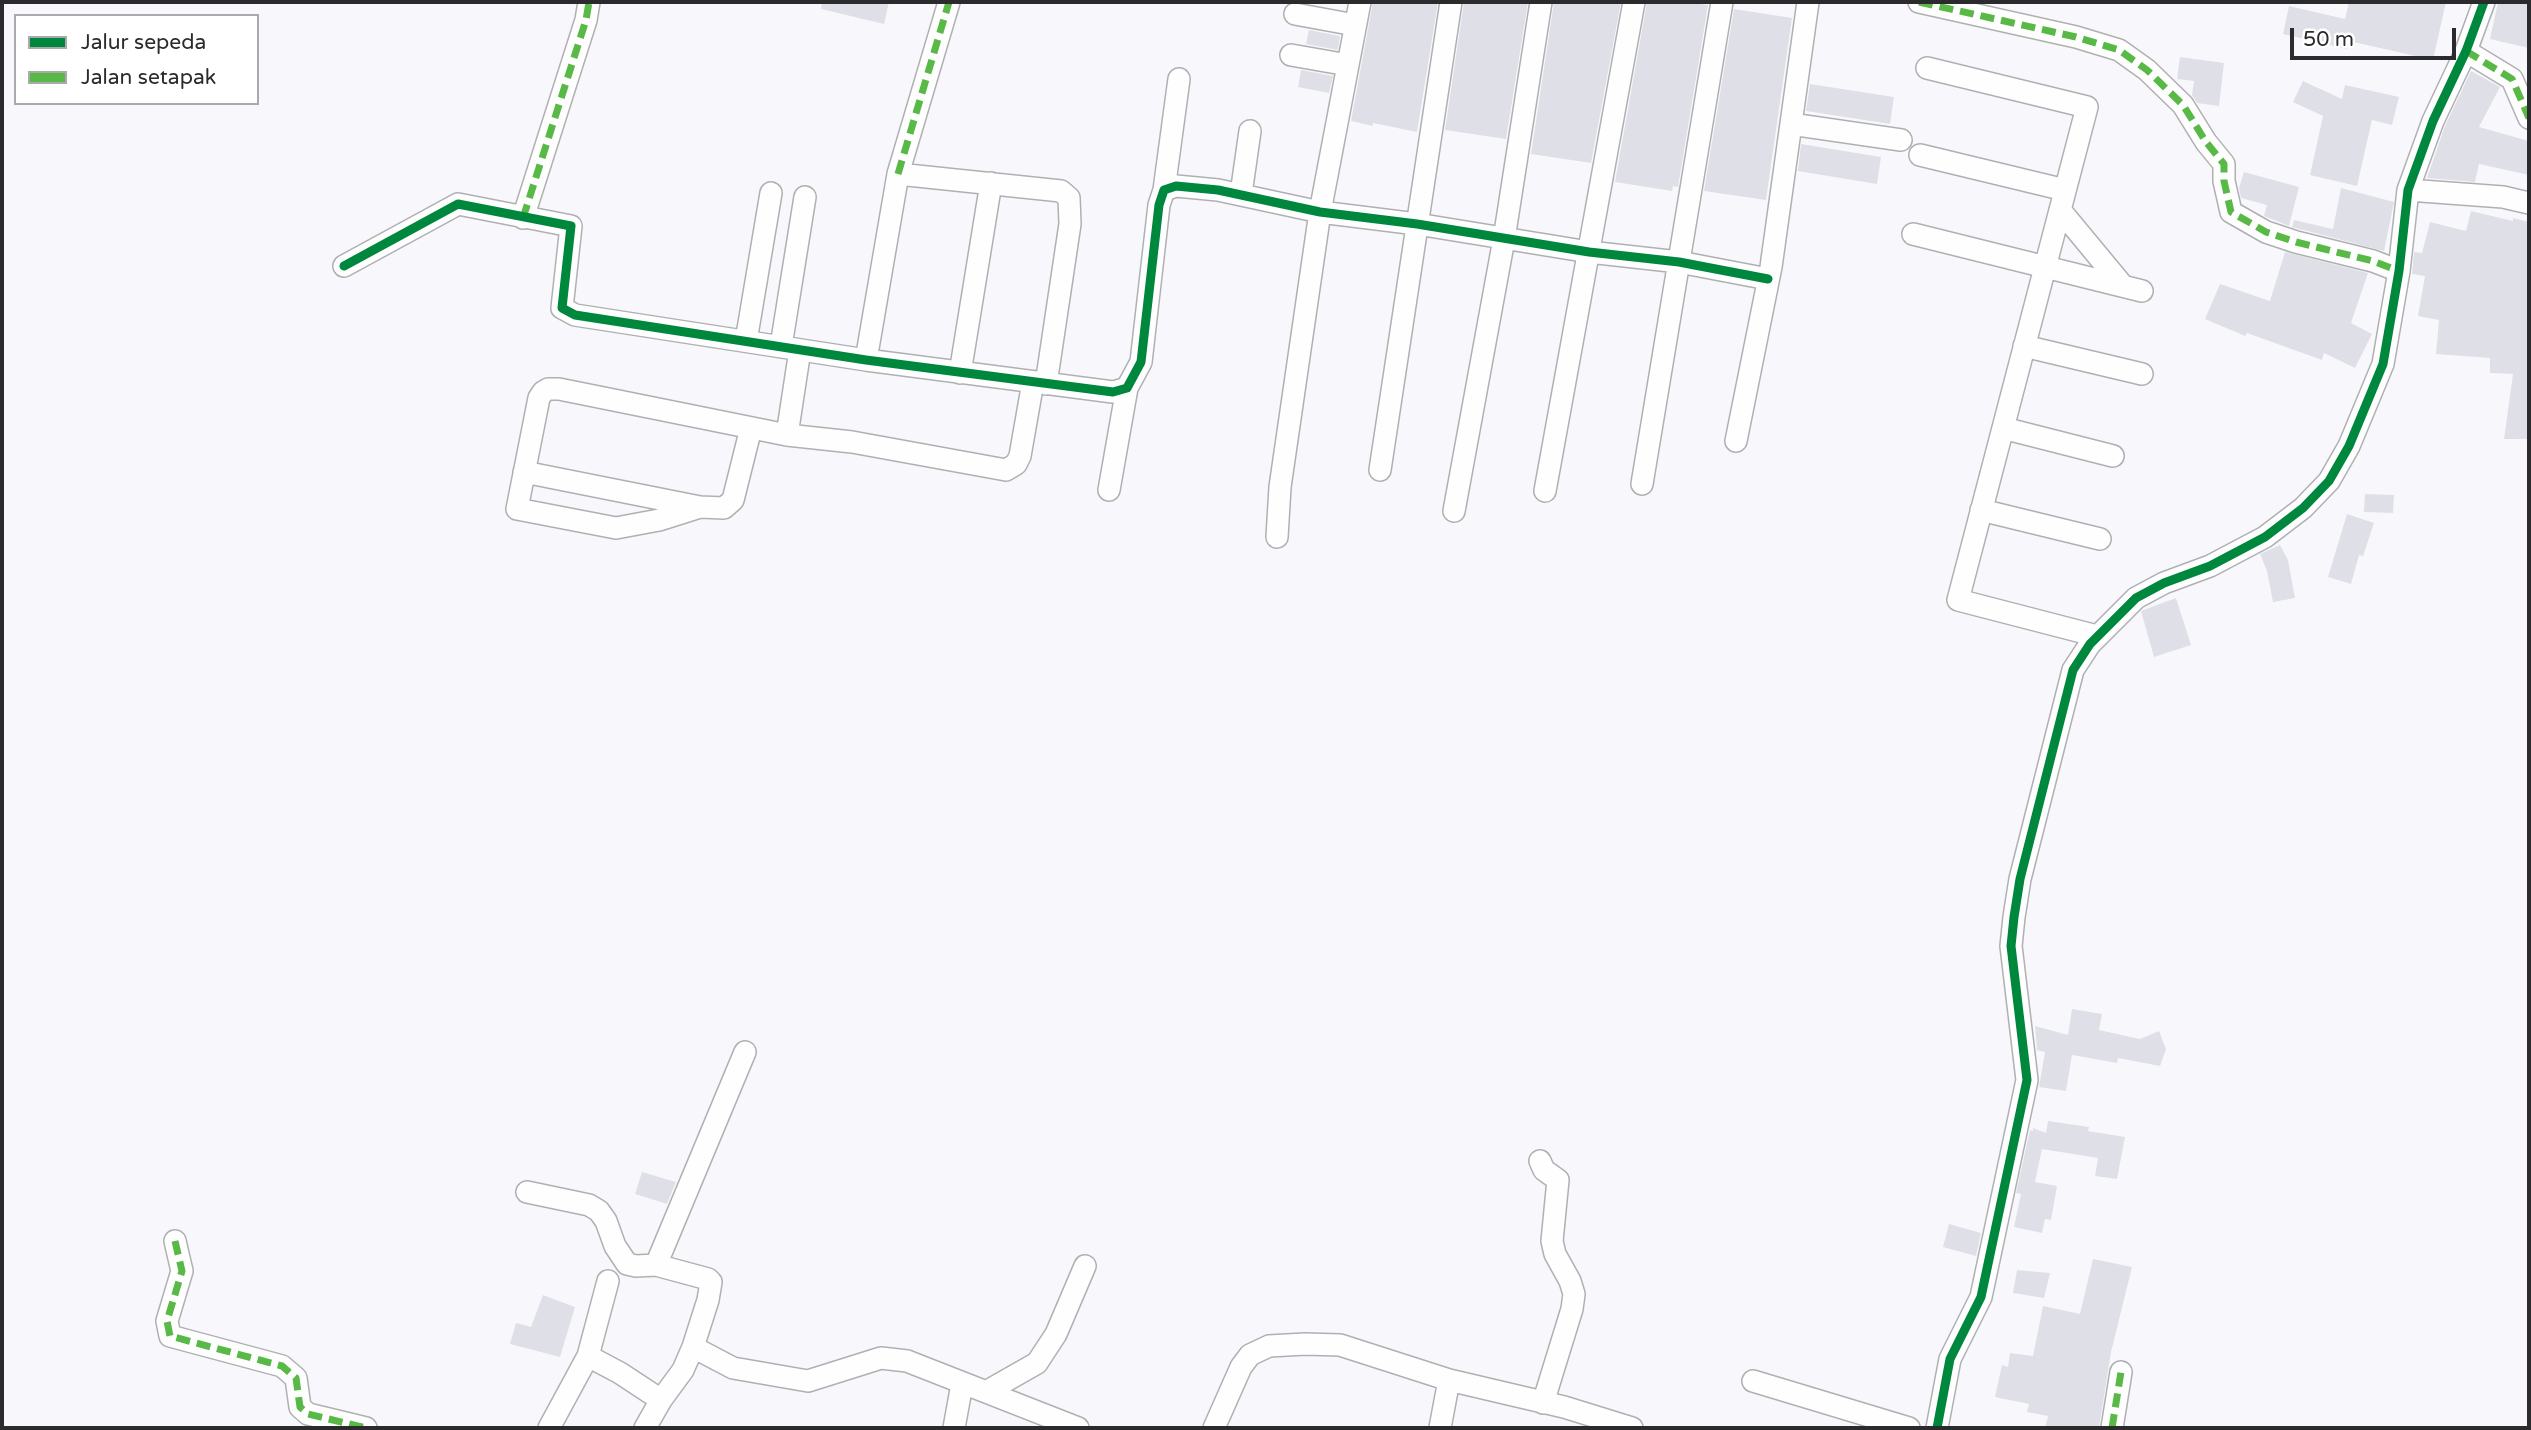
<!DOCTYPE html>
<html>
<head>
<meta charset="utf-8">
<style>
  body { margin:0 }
  #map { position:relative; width:2531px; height:1430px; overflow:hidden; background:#f8f8fc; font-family:"Varela Round",sans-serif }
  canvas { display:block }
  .frame { position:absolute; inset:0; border:4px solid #2b2b2e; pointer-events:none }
  .legend { position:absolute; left:14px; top:14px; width:245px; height:91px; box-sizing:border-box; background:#fff; border:2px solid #aaaaab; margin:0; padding:9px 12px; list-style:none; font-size:21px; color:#2b2b2e }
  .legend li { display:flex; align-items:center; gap:14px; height:35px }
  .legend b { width:35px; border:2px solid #aaaaab }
  .scale { position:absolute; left:2290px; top:28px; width:166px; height:32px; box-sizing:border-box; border:4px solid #2b2b2e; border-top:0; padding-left:9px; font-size:21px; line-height:24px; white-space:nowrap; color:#2b2b2e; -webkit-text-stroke:5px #fff; paint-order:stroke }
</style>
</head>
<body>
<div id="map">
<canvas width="2531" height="1430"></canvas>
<div class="frame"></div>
<ul class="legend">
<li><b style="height:9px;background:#00873e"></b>Jalur sepeda</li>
<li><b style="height:9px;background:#58b947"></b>Jalan setapak</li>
</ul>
<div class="scale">50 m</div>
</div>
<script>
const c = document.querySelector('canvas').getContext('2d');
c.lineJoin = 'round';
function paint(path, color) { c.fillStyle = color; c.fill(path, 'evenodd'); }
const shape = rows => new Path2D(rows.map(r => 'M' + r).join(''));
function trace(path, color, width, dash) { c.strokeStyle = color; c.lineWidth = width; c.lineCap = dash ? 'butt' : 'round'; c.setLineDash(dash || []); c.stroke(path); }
paint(shape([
  [822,2,889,2,884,24,821,9],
  [1373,2,1438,2,1417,132,1373,123,1373,126,1351,121],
  [1464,2,1528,2,1506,139,1445,130],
  [1554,2,1621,2,1591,163,1531,154],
  [1647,2,1701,2,1701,4,1708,5,1678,187,1673,186,1672,191,1615,182],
  [2349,2,2446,2,2433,60,2349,41,2347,49,2283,34,2289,6,2345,19],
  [2498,2,2529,2,2529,48,2490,39],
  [1734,9,1792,18,1766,200,1704,191],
  [1309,30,1340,36,1338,50,1306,44],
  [2180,57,2224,63,2219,106,2197,103,2192,95,2194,81,2177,79],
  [1301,70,1333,76,1329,93,1298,87],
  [2471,71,2500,87,2479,127,2529,141,2529,175,2479,164,2475,182,2427,178,2445,126],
  [2303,81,2342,99,2345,85,2399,97,2392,125,2372,120,2357,186,2310,175,2323,116,2293,102],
  [1810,84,1894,97,1890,124,1806,111],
  [1801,144,1881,157,1877,184,1798,171],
  [2244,172,2299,187,2289,226,2264,216,2267,205,2241,198,2239,188],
  [2341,188,2394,202,2384,251,2292,227,2294,220,2333,229],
  [2471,211,2513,221,2513,218,2529,222,2529,439,2504,439,2513,374,2490,373,2490,358,2436,354,2439,320,2418,316,2425,276,2412,274,2414,252,2422,253,2430,222,2466,231],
  [2285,252,2368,273,2351,323,2372,334,2355,368,2324,353,2322,360,2247,333,2245,336,2205,319,2220,284,2270,301],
  [2365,494,2394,495,2393,513,2364,512],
  [2347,514,2374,523,2363,556,2359,555,2351,584,2328,577],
  [2280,545,2288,560,2295,598,2273,602,2267,571,2260,554],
  [2176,598,2191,645,2154,657,2141,611],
  [2072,1009,2102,1014,2099,1030,2140,1039,2159,1031,2166,1049,2160,1066,2118,1058,2117,1063,2072,1055,2066,1091,2039,1087,2045,1052,2037,1050,2035,1026,2068,1035],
  [2048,1121,2089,1127,2088,1131,2125,1137,2117,1179,2095,1176,2098,1158,2042,1149,2035,1182,2057,1186,2051,1220,2045,1219,2042,1233,2014,1227,2021,1194,2016,1193,2030,1130,2033,1131,2033,1128,2046,1133],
  [642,1172,676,1182,667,1204,635,1194],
  [1949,1224,1981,1233,1976,1256,1943,1247],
  [2093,1259,2132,1267,2111,1352,2099,1428,2045,1428,2048,1416,2027,1412,2029,1404,1995,1397,2002,1365,2008,1367,2010,1353,2033,1356,2043,1306,2080,1314],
  [2017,1270,2050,1273,2044,1298,2013,1293],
  [543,1295,575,1307,560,1357,510,1344,516,1323,531,1327]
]), '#dfe0e7');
const street = shape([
  [1919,2,2076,37,2119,50,2147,70,2183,105,2206,142,2224,164,2224,181,2231,212,2266,232,2296,242,2373,261,2399,271],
  [1295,14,1355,25],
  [2466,51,2512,79,2529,118],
  [1291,55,1348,65],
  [1927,68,2087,107,1958,600,2097,636],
  [1791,124,1901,140],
  [1920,155,2065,190],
  [898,174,1061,191,1069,198,1070,224,1046,384],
  [1164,190,1179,79],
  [2408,190,2503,197,2529,203],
  [1241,194,1250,131],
  [2060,210,2123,286],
  [523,218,586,20,589,2],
  [1913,234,2142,291],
  [344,266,458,204,571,226,562,308,575,315,866,360,1113,392,1127,388,1141,362,1159,205,1164,190,1176,186,1218,190,1320,212,1417,224,1589,252,1679,262,1768,279],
  [746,341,771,193],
  [781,346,805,197],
  [2024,346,2142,374],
  [800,350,787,435,852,442,1006,470,1016,464,1020,456,1033,382],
  [866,360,898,174,949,2],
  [960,373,991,183],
  [2003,428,2113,456],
  [1736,441,1771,267,1808,2],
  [1380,470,1451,2],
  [524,472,700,507,724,508,733,500,751,428],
  [1642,484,1722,2],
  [1109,490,1127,388],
  [1545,491,1634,2],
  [700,507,659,520,616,528,517,509,539,398,543,392,548,389,559,389,787,435],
  [1981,510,2100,539],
  [1454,511,1504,239,1541,2],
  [1277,537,1280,487,1320,212,1360,2],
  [1540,1161,1544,1170,1558,1180,1552,1241,1555,1254,1570,1281,1574,1294,1572,1309,1543,1403],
  [527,1192,589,1205,599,1211,606,1221,615,1246,627,1264,636,1266,656,1265,708,1279,711,1282,708,1300,693,1347,683,1370,661,1400,620,1373,588,1356,549,1428],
  [175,1241,182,1271,167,1321,170,1336,282,1366,296,1378,300,1407,308,1414,366,1428],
  [656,1265,745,1052],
  [693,1347,733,1368,808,1381,881,1358,907,1361,1078,1428],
  [588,1356,608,1281],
  [1753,1381,1909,1428],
  [986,1392,1037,1363,1056,1334,1085,1266],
  [645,1428,661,1400],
  [954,1428,962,1384],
  [1214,1428,1241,1367,1250,1355,1269,1346,1305,1344,1340,1345,1449,1380,1564,1407,1632,1428],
  [1440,1428,1449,1380],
  [1937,1428,1950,1359,1981,1297,2027,1080,2011,946,2014,917,2020,879,2073,670,2090,644,2136,598,2164,583,2210,566,2265,537,2303,508,2329,481,2349,446,2383,364,2399,271,2408,190,2433,121,2466,51,2484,2],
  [2112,1428,2121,1372]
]);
trace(street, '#b0b0b3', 24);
trace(street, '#fefeff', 21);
trace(shape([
  [1919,2,2076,37,2119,50,2147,70,2183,105,2206,142,2224,164,2224,181,2231,212,2266,232,2296,242,2373,261,2399,271],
  [2466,51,2512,79,2529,118],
  [898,174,949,2],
  [523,218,586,20,589,2],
  [175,1241,182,1271,167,1321,170,1336,282,1366,296,1378,300,1407,308,1414,366,1428],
  [2112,1428,2121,1372]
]), '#58b947', 7, [14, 7]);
trace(shape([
  [344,266,458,204,571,226,562,308,575,315,866,360,1113,392,1127,388,1141,362,1159,205,1164,190,1176,186,1218,190,1320,212,1417,224,1589,252,1679,262,1768,279],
  [1937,1428,1950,1359,1981,1297,2027,1080,2011,946,2014,917,2020,879,2073,670,2090,644,2136,598,2164,583,2210,566,2265,537,2303,508,2329,481,2349,446,2383,364,2399,271,2408,190,2433,121,2466,51,2484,2]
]), '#00873e', 9);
</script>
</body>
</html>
